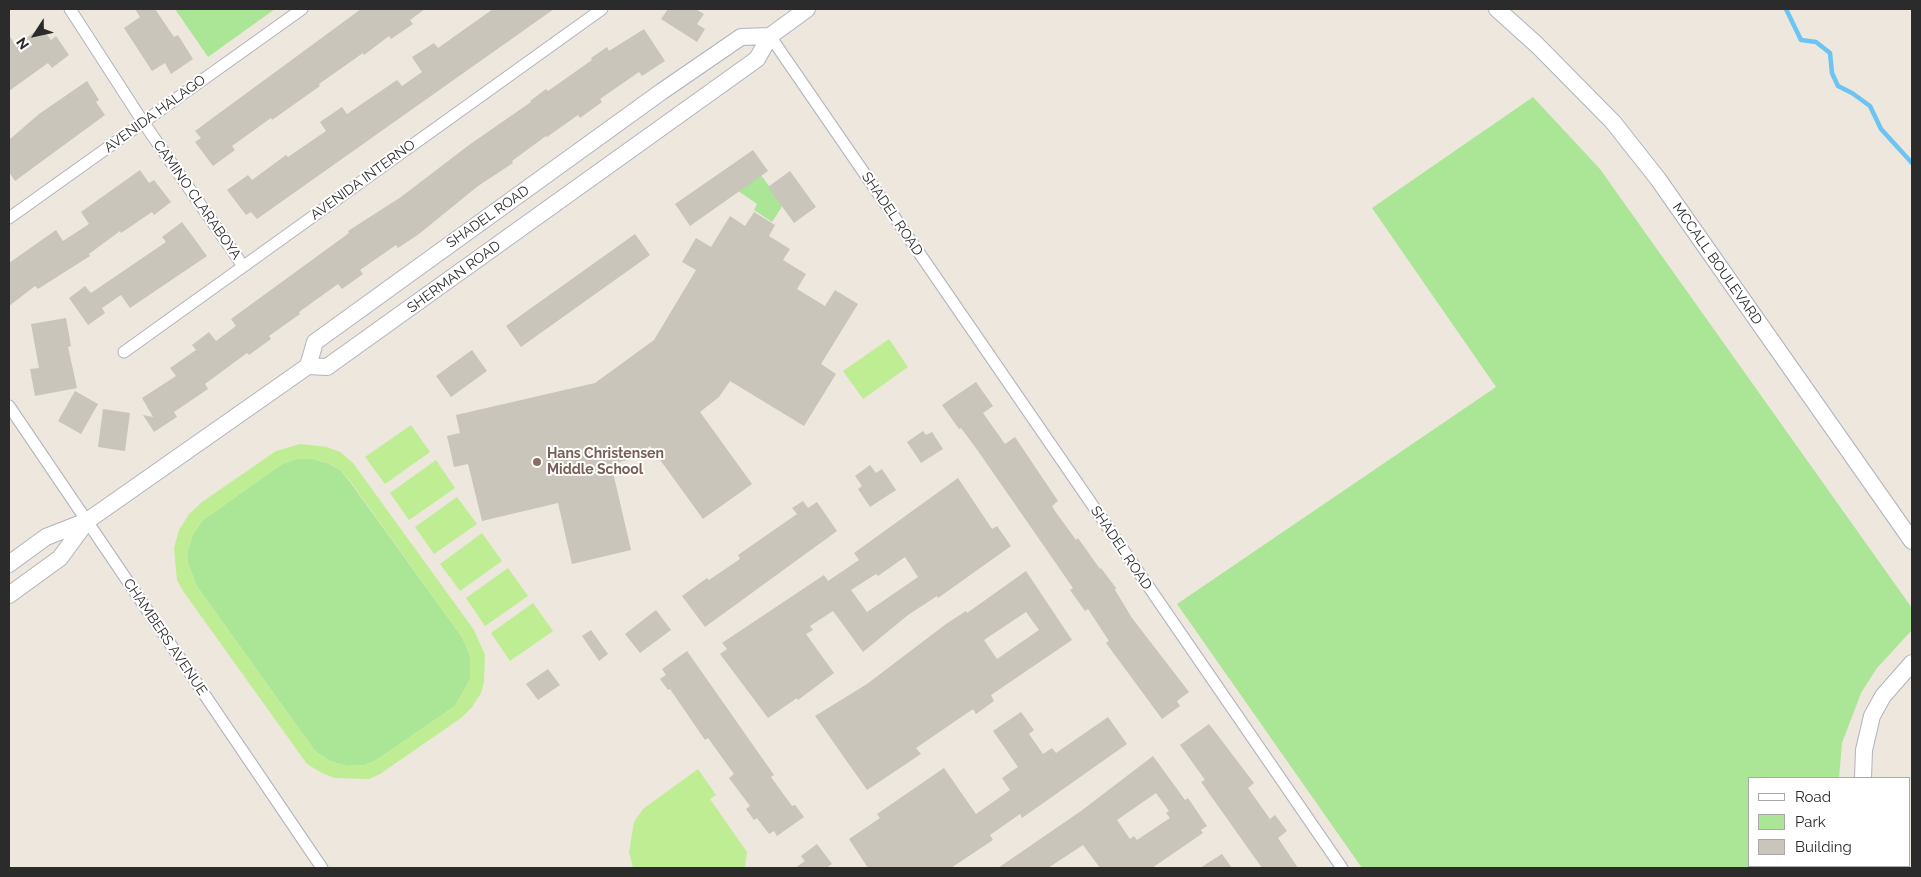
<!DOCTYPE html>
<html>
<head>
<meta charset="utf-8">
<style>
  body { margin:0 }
  #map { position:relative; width:1921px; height:877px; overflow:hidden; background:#ede7dd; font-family:Raleway,sans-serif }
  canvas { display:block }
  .frame { position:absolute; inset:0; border:10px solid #2b2b2b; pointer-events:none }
  .legend { position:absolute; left:1748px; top:777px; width:162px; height:90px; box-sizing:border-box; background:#fff; border:1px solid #aaa; margin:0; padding:6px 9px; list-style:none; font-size:15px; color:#2b2b2b }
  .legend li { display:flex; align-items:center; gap:10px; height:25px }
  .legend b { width:25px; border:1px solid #aaa }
  .north { position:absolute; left:10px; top:10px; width:50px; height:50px; -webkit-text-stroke:4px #fff; paint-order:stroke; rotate:235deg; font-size:14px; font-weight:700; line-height:20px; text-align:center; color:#2b2b2b }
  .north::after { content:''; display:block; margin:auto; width:18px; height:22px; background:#2b2b2b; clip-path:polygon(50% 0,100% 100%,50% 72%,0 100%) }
</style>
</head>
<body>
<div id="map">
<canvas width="1921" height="877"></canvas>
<div class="frame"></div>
<ul class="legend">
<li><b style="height:6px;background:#fff"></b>Road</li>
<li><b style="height:14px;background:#abe697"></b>Park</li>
<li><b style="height:14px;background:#c9c5bb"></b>Building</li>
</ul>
<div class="north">N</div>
</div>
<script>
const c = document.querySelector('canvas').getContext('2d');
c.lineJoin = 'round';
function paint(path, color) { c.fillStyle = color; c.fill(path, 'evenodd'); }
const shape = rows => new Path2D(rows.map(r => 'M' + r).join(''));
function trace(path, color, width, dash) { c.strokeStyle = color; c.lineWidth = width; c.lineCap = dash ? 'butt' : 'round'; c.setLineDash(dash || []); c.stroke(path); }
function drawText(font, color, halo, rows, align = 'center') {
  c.font = font + ' Raleway,sans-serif'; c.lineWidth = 4; c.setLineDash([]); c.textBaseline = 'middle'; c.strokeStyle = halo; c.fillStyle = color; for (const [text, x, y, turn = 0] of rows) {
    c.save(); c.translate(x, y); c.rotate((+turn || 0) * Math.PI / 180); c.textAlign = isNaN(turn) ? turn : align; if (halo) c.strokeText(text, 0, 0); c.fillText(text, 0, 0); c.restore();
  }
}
paint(shape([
  [175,9,275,9,208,57],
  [1533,97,1600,169,1912,608,1912,630,1877,668,1861,693,1842,743,1839,778,1750,778,1750,866,1857,866,1858,868,1362,868,1177,604,1496,387,1372,208],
  [758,171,783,205,772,222,754,210,757,204,734,188],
  [296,459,313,459,327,463,340,470,350,482,462,637,470,656,470,679,455,706,375,761,365,765,347,766,330,761,315,751,196,585,188,563,188,550,193,534,203,520,282,464]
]), '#abe697');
paint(shape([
  [889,339,908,367,863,399,843,371],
  [411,425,430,452,385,484,365,457],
  [300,444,327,447,340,452,353,463,474,630,485,655,484,682,481,693,472,707,461,718,380,774,369,779,335,778,322,773,307,764,183,591,177,580,174,548,179,530,189,514,202,502,276,451],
  [296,459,313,459,327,463,340,470,350,481,462,637,470,656,470,679,455,706,375,761,365,765,347,766,330,761,315,751,196,585,188,563,188,550,193,534,203,520,282,464],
  [436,460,455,488,409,520,390,493],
  [457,497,477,524,434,554,415,527],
  [482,533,502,561,460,591,440,564],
  [508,568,528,596,485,626,466,598],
  [533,603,553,631,510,661,491,633],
  [698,769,716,795,710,799,747,852,745,867,633,868,629,852,634,822,643,809]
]), '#bfed93');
trace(shape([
  [1786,9,1801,40,1816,42,1830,53,1832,73,1838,86,1852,93,1870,106,1881,129,1912,163]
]), '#6cc4f3', 4.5);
paint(shape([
  [135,9,155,9,174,37,178,35,193,59,171,74,165,63,152,71,124,28,140,17],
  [361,9,425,9,410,20,413,24,391,39,389,36,364,55,363,53,319,84,320,86,272,120,271,118,232,146,235,150,213,166,195,142,201,138,195,131],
  [493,9,554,9,257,219,251,212,246,215,227,190,248,175,252,180,286,155,288,157,326,131,320,122,342,107,347,114,397,80,402,86,422,72,412,57,434,43,438,48],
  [668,9,696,9,704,14,697,24,705,29,697,42,661,19],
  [41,27,51,40,56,36,69,55,52,68,48,63,9,91,9,35,16,46],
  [644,29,665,61,642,76,639,72,600,99,602,102,580,118,578,115,547,137,546,136,512,161,513,163,478,186,419,234,398,248,396,245,360,270,363,274,342,289,338,284,299,312,300,314,269,336,271,339,249,355,247,353,205,384,208,389,174,412,177,417,154,432,143,415,153,417,142,398,176,376,170,368,196,350,192,345,209,332,216,341,236,326,231,319,349,233,348,231,401,197,469,145,531,102,530,101,546,89,548,91,592,60,591,58,607,47,609,51],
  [87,81,99,100,96,102,105,115,15,181,9,172,9,140,39,114],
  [753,150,768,171,690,226,675,204],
  [140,170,149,183,154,180,171,202,154,215,152,212,121,233,120,231,89,254,90,256,38,289,35,286,9,306,9,263,56,230,63,241,89,224,81,212],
  [790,171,816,207,794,223,768,187],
  [754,212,775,225,769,236,790,249,783,260,806,274,797,289,825,306,835,290,858,304,821,364,836,374,804,426,730,381,719,397,700,412,752,484,703,519,650,446,632,459,611,464,631,550,572,564,558,503,482,521,468,464,454,467,447,436,460,433,456,415,595,383,654,340,696,270,682,262,696,238,711,247,730,216,745,226],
  [182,222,207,256,130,308,121,295,102,308,105,313,88,325,69,298,85,286,91,293,166,242,162,237],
  [635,234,650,255,521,347,506,326],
  [66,318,71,346,68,347,77,388,35,396,30,369,39,368,31,324],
  [472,350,487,371,451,397,436,376],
  [976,382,993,406,983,413,1005,444,1015,437,1058,501,1052,506,1055,511,1076,540,1078,538,1100,569,1101,568,1116,588,1115,590,1132,618,1189,692,1177,701,1180,706,1162,719,1106,643,1109,641,1088,609,1085,611,1070,590,1073,588,978,451,961,428,959,429,942,405],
  [75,391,98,404,81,434,58,421],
  [103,409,130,413,125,451,98,447],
  [923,431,926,435,932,432,943,449,921,463,907,442],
  [870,465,876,473,882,469,896,490,870,507,858,489,862,486,855,476],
  [958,478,992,529,997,526,1011,546,938,598,937,596,908,615,863,652,833,611,810,626,813,630,806,634,834,673,798,700,797,698,768,718,720,654,727,649,722,643,824,575,828,581,859,560,854,553],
  [905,557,918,577,867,612,851,590,876,574,878,576],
  [803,501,808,508,817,502,837,531,705,627,682,596,707,578,709,580,740,559,738,555,797,514,792,508],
  [1026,571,1072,640,991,695,994,701,976,714,973,709,916,748,921,754,867,790,815,716,867,684,946,624,966,611,967,613],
  [1026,612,1039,630,997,659,984,640],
  [656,610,671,630,640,653,625,634],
  [591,630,608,654,599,661,582,636],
  [687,651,774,775,771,777,792,806,795,805,804,817,777,836,774,831,769,834,757,818,754,820,746,809,750,806,729,778,734,774,708,738,705,740,670,689,668,690,660,679,666,675,662,669],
  [548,669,560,685,538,700,526,684],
  [1021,712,1034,730,1029,734,1043,754,1052,748,1056,753,1108,717,1127,744,1022,818,1020,814,990,835,993,840,951,868,868,868,849,839,880,818,877,814,944,768,976,814,1010,790,1002,778,1018,767,993,731],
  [1209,724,1254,783,1248,788,1270,819,1275,815,1287,831,1278,838,1298,868,1262,868,1201,782,1205,780,1180,745],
  [1153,756,1185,800,1188,798,1207,826,1201,830,1203,833,1152,868,1100,868,1083,845,1048,868,998,868,1081,811],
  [1156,793,1169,811,1166,813,1170,818,1137,840,1134,836,1130,839,1117,820],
  [817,844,832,864,826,868,795,868,805,861,801,856],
  [1222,854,1232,868,1200,868]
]), '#c9c5bb');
const street = shape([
  [70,9,143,122,243,266],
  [770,36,1342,868],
  [9,218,302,9],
  [124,352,602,9],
  [9,406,322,868]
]);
const secondary = shape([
  [1497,9,1537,45,1613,122,1658,179,1912,541],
  [308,366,315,342,661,92,741,37,770,36],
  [9,564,46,537,87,521,308,366,327,367,757,59,770,36,807,9],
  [9,595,60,558,87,521],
  [1863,778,1864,750,1872,716,1883,696,1912,663],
  [1883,866,1884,868]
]);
trace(street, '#b1b2bf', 13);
trace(secondary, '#b1b2bf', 18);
trace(street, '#fff', 11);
trace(secondary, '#fff', 16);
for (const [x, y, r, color] of [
  [537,462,5,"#8d6e63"]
]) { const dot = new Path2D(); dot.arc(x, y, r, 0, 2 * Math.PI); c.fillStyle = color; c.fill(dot); trace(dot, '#fff', 2); }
drawText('14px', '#2b2b2b', '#fff', [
  ["AVENIDA HALAGO",155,114,-36],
  ["AVENIDA INTERNO",363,180,-36],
  ["CAMINO CLARABOYA",197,200,55],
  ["SHADEL ROAD",892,214,56],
  ["SHADEL ROAD",488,217,-35],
  ["MCCALL BOULEVARD",1717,264,55],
  ["SHERMAN ROAD",454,277,-36],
  ["SHADEL ROAD",1121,548,56],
  ["CHAMBERS AVENUE",165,637,56]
]);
drawText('bold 14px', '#785e54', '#fff', [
  ["Hans Christensen",547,454],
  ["Middle School",547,470]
], 'left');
</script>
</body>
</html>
